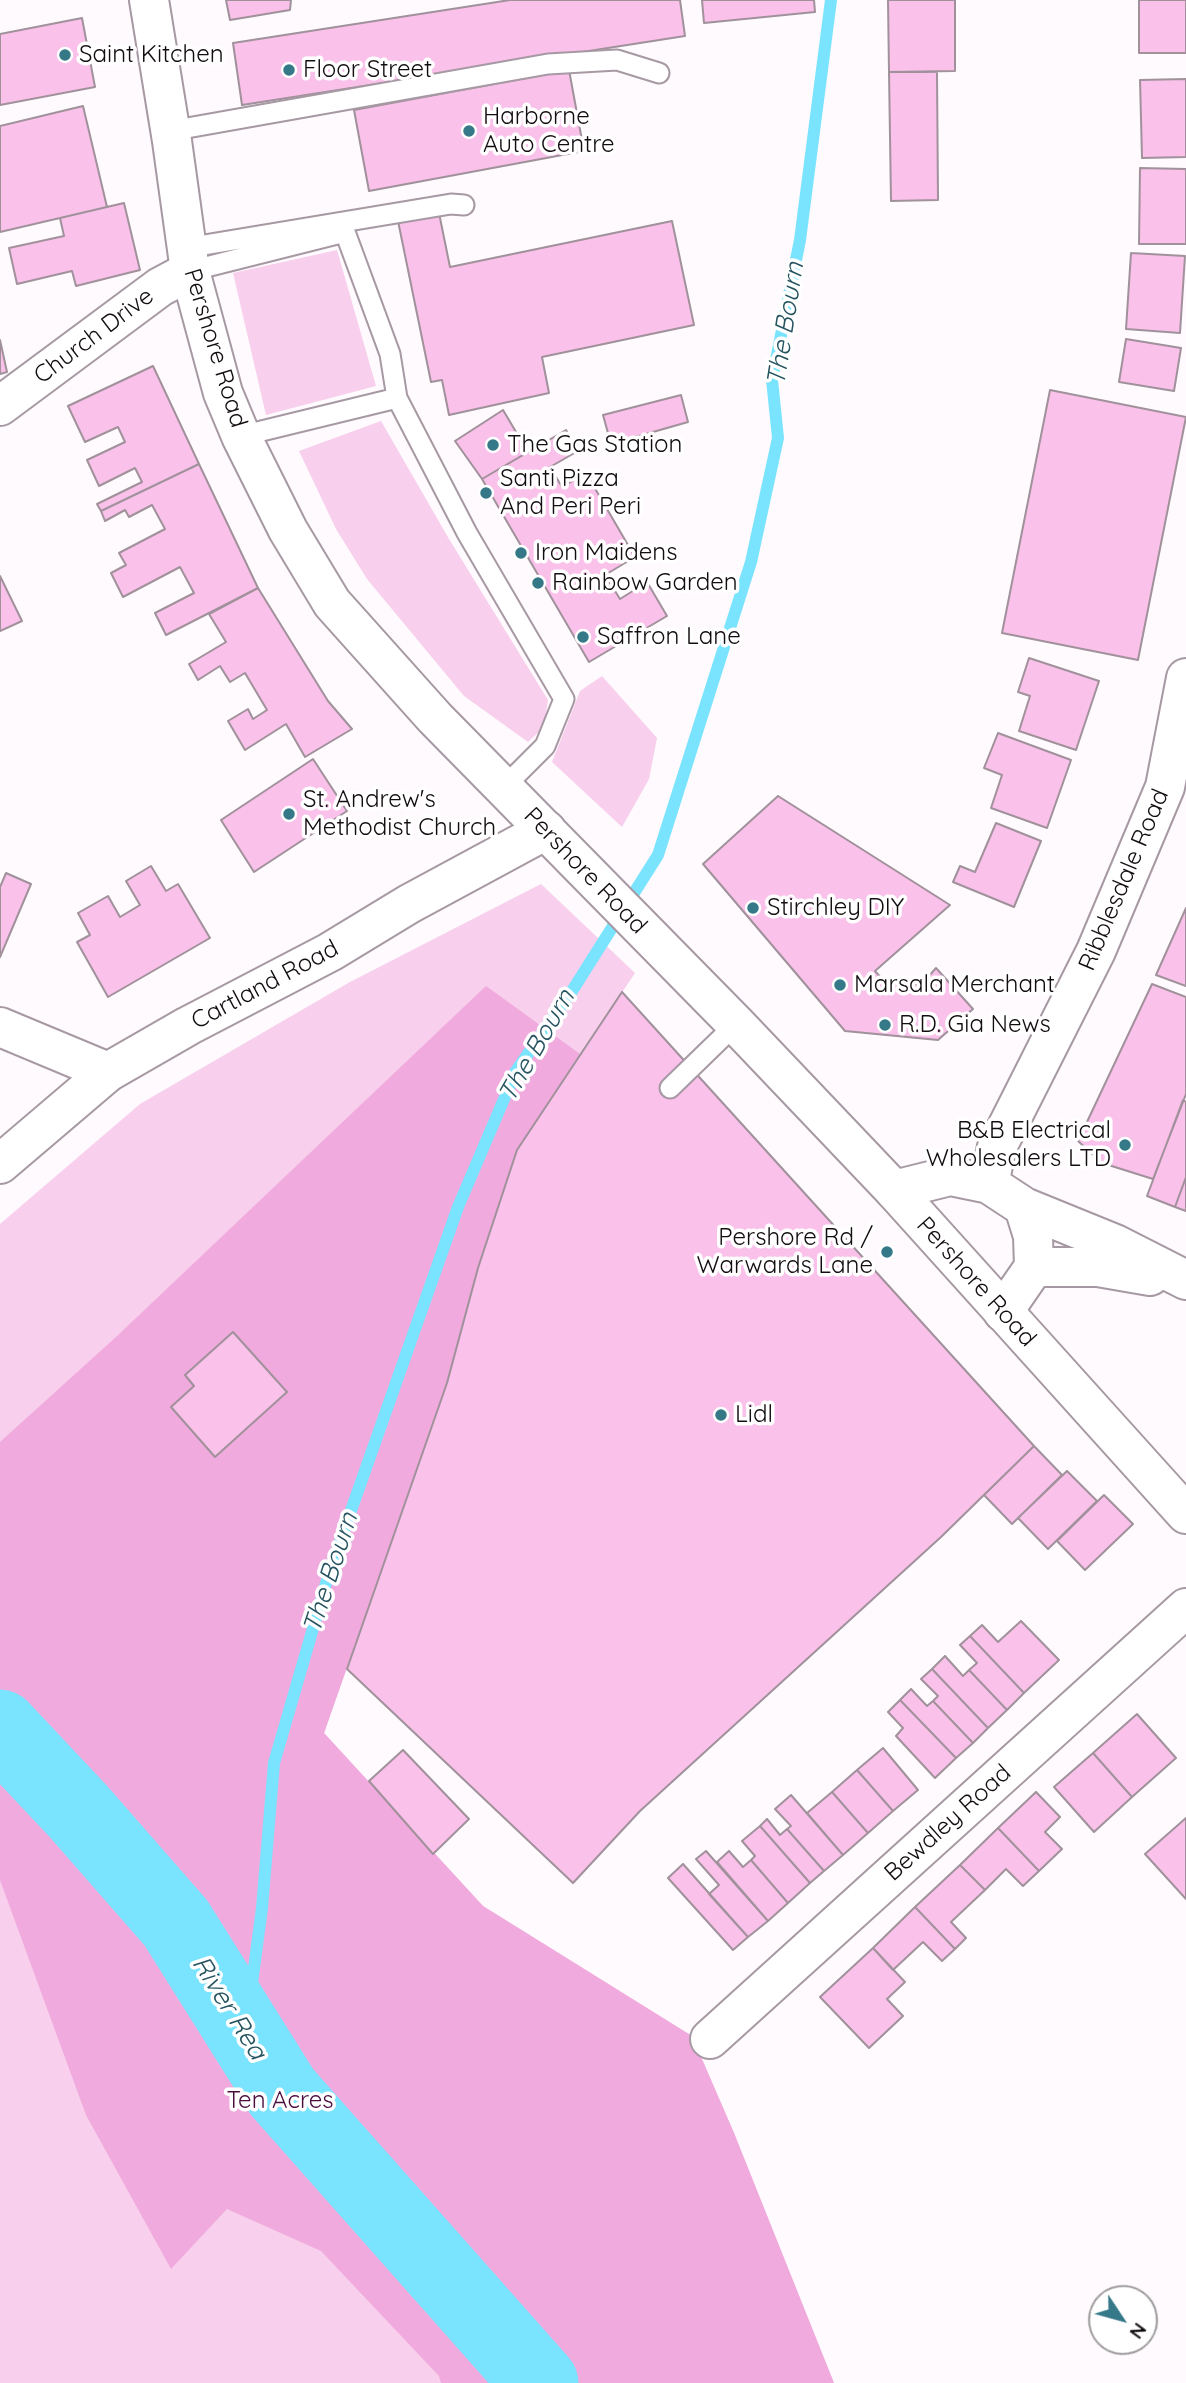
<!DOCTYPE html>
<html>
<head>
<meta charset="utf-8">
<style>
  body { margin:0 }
  #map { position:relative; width:1186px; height:2383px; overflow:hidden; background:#fefafd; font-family:Quicksand,sans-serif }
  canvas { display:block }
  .north { position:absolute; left:1088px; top:2285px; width:70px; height:70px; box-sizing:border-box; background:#fff; border:2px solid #a09e9f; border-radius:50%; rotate:126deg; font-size:19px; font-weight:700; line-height:28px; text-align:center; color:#120d10 }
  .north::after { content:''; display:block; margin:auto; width:24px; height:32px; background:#357888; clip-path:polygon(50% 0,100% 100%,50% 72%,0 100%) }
</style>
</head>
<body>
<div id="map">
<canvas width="1186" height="2383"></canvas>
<div class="north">N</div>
</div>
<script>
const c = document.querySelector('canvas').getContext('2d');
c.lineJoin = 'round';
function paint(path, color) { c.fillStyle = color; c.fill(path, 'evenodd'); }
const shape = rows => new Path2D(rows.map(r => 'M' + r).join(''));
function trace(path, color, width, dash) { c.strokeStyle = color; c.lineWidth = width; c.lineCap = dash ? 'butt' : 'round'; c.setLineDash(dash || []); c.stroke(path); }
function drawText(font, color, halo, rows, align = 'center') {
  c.font = font + ' Quicksand,sans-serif'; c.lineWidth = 7; c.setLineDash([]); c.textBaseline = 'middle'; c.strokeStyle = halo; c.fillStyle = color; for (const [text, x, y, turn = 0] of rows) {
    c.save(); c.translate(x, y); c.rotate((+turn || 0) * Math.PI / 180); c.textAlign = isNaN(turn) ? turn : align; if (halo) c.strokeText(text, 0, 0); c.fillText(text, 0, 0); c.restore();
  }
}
paint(shape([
  [337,250,376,386,266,415,233,273],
  [381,421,449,539,548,700,544,727,528,742,464,696,367,579,336,529,299,451],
  [602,676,657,738,649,779,622,827,552,762,580,691],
  [541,884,635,973,517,1150,478,1268,447,1383,324,1733,483,1906,692,2036,734,2133,834,2383,0,2383,0,1224,140,1104,350,982]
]), '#f8cfec');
paint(shape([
  [486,986,580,1054,517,1150,478,1268,447,1383,324,1733,483,1906,692,2036,734,2133,834,2383,441,2383,439,2376,321,2251,227,2209,171,2269,86,2115,0,1880,0,1442,116,1337]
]), '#f0aadd');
trace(shape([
  [282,2092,247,2021,262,1908,274,1763,329,1573,458,1207,516,1071,572,991,658,855,751,562,778,438,772,380,800,240,831,0]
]), '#7ae4fe', 12);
trace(shape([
  [0,1728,78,1811,176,1923,282,2092,540,2383]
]), '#7ae4fe', 77);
const building = shape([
  [226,0,291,0,290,10,230,20,226,0],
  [510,0,680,0,685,36,242,105,233,43,510,0],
  [702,0,814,0,815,12,704,23,702,0],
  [888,0,955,0,955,71,889,72,888,0],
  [1139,0,1186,0,1186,53,1139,53,1139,0],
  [82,18,95,87,0,105,0,34,82,18],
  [569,70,584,151,369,191,354,110,569,70],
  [889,72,937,72,938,200,891,201,889,72],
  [1186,79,1186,157,1142,158,1140,80,1186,79],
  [83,106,107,207,0,232,0,126,83,106],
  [1140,168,1186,169,1186,244,1139,244,1140,168],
  [124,203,140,270,76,286,72,271,17,284,9,248,64,236,60,218,124,203],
  [439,213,450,267,672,221,694,325,542,357,549,393,449,415,442,380,431,382,398,221,439,213],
  [1131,253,1185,256,1180,333,1126,329,1131,253],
  [1126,339,1181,348,1174,391,1119,382,1126,339],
  [0,340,7,372,0,374,0,340],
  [153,366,199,464,101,511,97,504,142,482,135,468,99,486,87,460,125,442,118,427,85,442,68,406,153,366],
  [1050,390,1186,417,1138,660,1002,633,1050,390],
  [681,395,688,422,611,444,603,415,681,395],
  [503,410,528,452,482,479,455,441,503,410],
  [566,430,578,451,550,467,562,487,586,473,635,557,605,575,620,599,647,582,667,616,589,662,482,479,566,430],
  [199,464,258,588,166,635,155,613,194,593,180,567,123,597,111,573,126,565,119,553,165,529,152,505,129,517,125,510,105,521,101,511,199,464],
  [0,576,22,621,0,631,0,576],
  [258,588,328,701,352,729,305,757,286,724,245,750,228,721,248,709,253,719,267,710,245,673,230,682,220,666,198,680,189,664,226,642,209,614,258,588],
  [1029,658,1099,681,1076,750,1019,731,1030,696,1018,692,1029,658],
  [998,733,1071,760,1047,828,991,808,1002,775,984,768,998,733],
  [313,759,347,811,254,872,221,820,313,759],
  [778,796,950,905,875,971,882,979,921,985,936,968,973,1009,938,1040,845,1031,703,864,778,796],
  [996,823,1041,841,1014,907,953,882,960,866,975,872,996,823],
  [151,866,166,891,178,884,210,938,108,997,77,942,90,935,78,913,108,896,120,917,140,905,126,881,151,866],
  [6,873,31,884,0,957,0,887,6,873],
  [1186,908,1186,986,1156,975,1186,908],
  [1152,984,1186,997,1186,1094,1153,1179,1102,1163,1078,1141,1152,984],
  [622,992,1034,1446,941,1537,640,1811,573,1883,347,1669,447,1383,478,1268,517,1150,622,992],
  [1183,1100,1186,1102,1186,1177,1175,1207,1147,1196,1183,1100],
  [1186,1177,1186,1211,1175,1207,1186,1177],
  [233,1332,287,1392,215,1457,171,1407,194,1386,185,1375,233,1332],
  [1034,1446,1062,1475,1012,1524,984,1495,1034,1446],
  [1067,1471,1097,1501,1048,1549,1018,1518,1067,1471],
  [1104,1495,1133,1524,1085,1570,1057,1541,1104,1495],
  [1021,1621,1059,1660,1024,1693,970,1636,982,1625,998,1642,1021,1621],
  [970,1636,1024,1693,1007,1710,969,1670,977,1663,960,1645,970,1636],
  [945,1656,963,1676,969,1670,1007,1710,988,1728,932,1669,945,1656],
  [932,1669,988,1728,973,1743,933,1701,938,1696,921,1679,932,1669],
  [911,1689,927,1706,933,1701,973,1743,956,1758,900,1700,911,1689],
  [900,1700,956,1758,935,1778,896,1736,903,1728,888,1712,900,1700],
  [1137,1714,1176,1758,1132,1797,1093,1753,1137,1714],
  [883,1748,918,1790,893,1811,857,1770,883,1748],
  [403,1750,469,1819,433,1854,369,1781,403,1750],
  [1093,1753,1132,1797,1094,1832,1054,1787,1093,1753],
  [857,1770,893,1811,868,1833,832,1792,857,1770],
  [832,1792,868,1833,843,1855,807,1813,832,1792],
  [1036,1792,1060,1817,1045,1832,1062,1849,1039,1871,998,1828,1036,1792],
  [791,1795,843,1855,824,1871,787,1829,791,1826,775,1809,791,1795],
  [1186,1818,1186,1899,1145,1854,1186,1818],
  [767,1819,780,1835,787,1829,824,1871,810,1883,760,1826,767,1819],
  [760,1826,810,1883,788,1903,751,1860,755,1856,742,1841,760,1826],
  [998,1828,1039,1871,1023,1886,1006,1869,985,1890,960,1865,998,1828],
  [706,1851,768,1921,748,1937,709,1894,719,1885,696,1859,706,1851],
  [729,1851,743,1867,751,1860,788,1903,768,1921,717,1862,729,1851],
  [683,1864,748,1937,733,1950,668,1878,683,1864],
  [960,1865,985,1890,951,1922,966,1938,955,1949,915,1907,960,1865],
  [915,1907,955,1949,942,1961,923,1942,893,1970,873,1948,915,1907],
  [873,1948,905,1982,887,1999,903,2016,869,2048,820,1997,873,1948]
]);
paint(building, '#fac1ea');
trace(building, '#a0919b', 2);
const service = shape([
  [170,131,548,64,617,60,659,73],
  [186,248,451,204,464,205],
  [190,271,345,232,390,354,397,398,467,533,564,699,545,746,503,788],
  [241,436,397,398],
  [670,1088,736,1024]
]);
const minor = shape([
  [0,406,160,287,190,271],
  [0,1027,108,1072],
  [989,1184,997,1147,1096,951,1165,787,1186,678],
  [894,1190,950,1176,989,1184,1024,1207,1033,1236,1034,1267,1003,1312],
  [1024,1207,1115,1244,1186,1280],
  [1034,1267,1098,1267,1150,1276],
  [710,2039,1186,1608]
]);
const tertiary = shape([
  [0,1164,108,1072,188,1026,330,952,409,904,546,830]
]);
const primary = shape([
  [149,0,172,141,190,271,223,393,241,436,288,530,332,603,435,718,736,1024,894,1190,1186,1514]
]);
trace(service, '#a799a3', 23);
trace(minor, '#a799a3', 42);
trace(tertiary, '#a799a3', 42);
trace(primary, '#a799a3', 42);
trace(service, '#fff', 19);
trace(minor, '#fff', 38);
trace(tertiary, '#fff', 38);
trace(primary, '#fff', 38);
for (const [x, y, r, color] of [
  [65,55,7,"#357888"],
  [289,70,7,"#357888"],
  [469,131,7,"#357888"],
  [493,445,7,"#357888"],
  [486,493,7,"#357888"],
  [521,553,7,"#357888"],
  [538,583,7,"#357888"],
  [583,637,7,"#357888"],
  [289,814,7,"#357888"],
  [753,908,7,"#357888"],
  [840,985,7,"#357888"],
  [885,1025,7,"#357888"],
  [1125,1145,7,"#357888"],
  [887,1252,7,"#357888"],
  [721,1415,7,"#357888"]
]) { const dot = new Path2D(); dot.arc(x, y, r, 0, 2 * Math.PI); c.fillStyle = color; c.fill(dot); trace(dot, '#fff', 2.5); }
drawText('24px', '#120d10', '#fff', [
  ["Saint Kitchen",79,55],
  ["Floor Street",303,70],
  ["Harborne",483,117],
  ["Auto Centre",483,145],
  ["The Gas Station",507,445],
  ["Santi Pizza",500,479],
  ["And Peri Peri",500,507],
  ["Iron Maidens",535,553],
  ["Rainbow Garden",552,583],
  ["Saffron Lane",597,637],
  ["St. Andrew's",303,800],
  ["Methodist Church",303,828],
  ["Stirchley DIY",767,908],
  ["Marsala Merchant",854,985],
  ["R.D. Gia News",899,1025],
  ["B&B Electrical",1111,1131,"right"],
  ["Wholesalers LTD",1111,1159,"right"],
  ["Pershore Rd /",873,1238,"right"],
  ["Warwards Lane",873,1266,"right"],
  ["Lidl",735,1415]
], 'left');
drawText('24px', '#120d10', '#fff', [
  ["Church Drive",94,336,-37],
  ["Pershore Road",215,348,73],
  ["Pershore Road",585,871,46],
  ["Ribblesdale Road",1124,880,-67],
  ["Cartland Road",265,985,-28],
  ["Pershore Road",976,1282,48],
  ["Bewdley Road",948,1823,-42]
]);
drawText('24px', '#490d3e', '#fff', [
  ["Ten Acres",280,2101]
]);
drawText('italic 26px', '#25535f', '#fff', [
  ["The Bourn",786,324,-81],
  ["The Bourn",537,1046,-60],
  ["The Bourn",331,1573,-72],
  ["River Rea",229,2008,58]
]);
</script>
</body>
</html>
